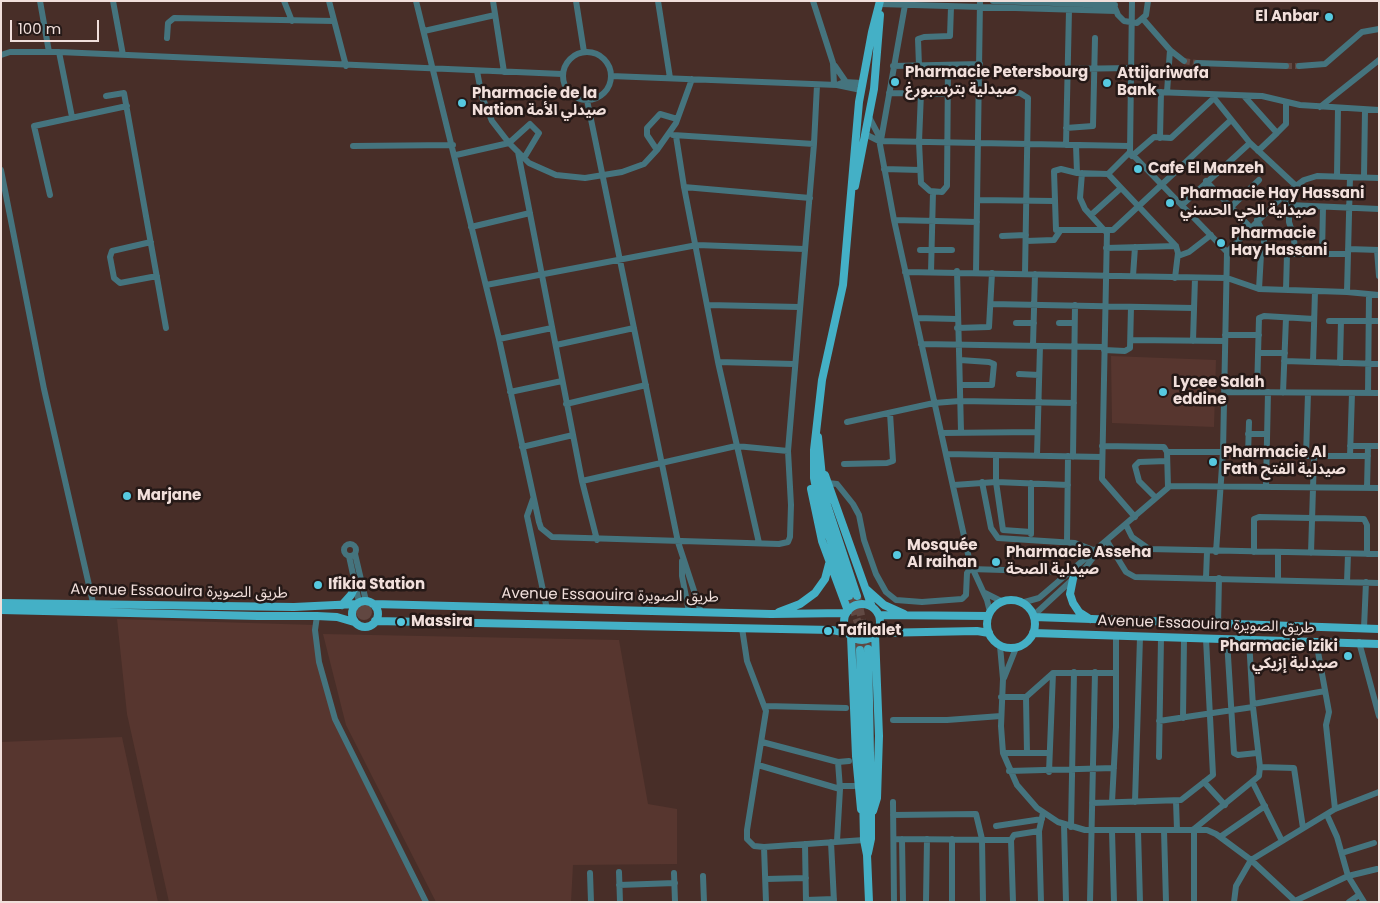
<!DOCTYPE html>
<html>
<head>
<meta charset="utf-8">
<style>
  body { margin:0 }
  #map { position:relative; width:1380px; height:903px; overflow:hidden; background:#482e28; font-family:Poppins,sans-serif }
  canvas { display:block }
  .frame { position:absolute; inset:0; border:2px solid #f1dfdb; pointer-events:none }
  .scale { position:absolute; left:10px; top:20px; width:89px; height:22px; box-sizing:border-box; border:2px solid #f1dfdb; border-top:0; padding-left:6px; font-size:15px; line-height:18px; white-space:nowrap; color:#f1dfdb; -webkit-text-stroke:4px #251917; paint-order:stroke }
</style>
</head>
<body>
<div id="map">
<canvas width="1380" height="903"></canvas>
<div class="frame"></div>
<div class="scale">100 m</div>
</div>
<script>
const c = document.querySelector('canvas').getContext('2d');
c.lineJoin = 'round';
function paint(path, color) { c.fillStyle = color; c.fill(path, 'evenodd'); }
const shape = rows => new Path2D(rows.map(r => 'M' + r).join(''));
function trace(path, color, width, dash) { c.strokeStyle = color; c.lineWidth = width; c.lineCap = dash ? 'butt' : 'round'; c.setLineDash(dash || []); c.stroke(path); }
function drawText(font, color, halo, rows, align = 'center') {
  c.font = font + ' Poppins,"Noto Sans Arabic",sans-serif'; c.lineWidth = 5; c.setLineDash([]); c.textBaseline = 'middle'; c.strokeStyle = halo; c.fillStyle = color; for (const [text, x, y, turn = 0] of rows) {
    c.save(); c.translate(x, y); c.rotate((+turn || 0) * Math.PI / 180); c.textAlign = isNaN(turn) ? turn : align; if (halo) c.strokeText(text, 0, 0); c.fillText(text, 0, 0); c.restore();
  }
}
paint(shape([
  [1111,356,1216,360,1214,427,1112,423],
  [117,619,316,625,316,640,339,727,426,902,169,902,127,714],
  [323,634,619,640,648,804,677,809,677,864,573,865,571,902,436,902,346,725],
  [122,737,158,902,1,902,1,742]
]), '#57362f');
paint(shape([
  '356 612a8 8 0 1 1 16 0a8 8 0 1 1-16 0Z'
]), '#614741');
trace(shape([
  [1184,61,1197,63],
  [1286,66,1299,66]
]), '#614943', 6, [6, 3]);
trace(shape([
  [849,596,858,623,860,650],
  [857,596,868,649]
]), '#614943', 8, [8, 4]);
trace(shape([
  [40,1,49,52],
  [113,1,123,55],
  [284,1,292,21],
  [329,1,346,66],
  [416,1,499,339,539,522,541,528,552,537,779,544,788,542,790,537,791,505,788,451,814,144,817,85],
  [493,1,504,72],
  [576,1,584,52],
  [658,1,670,78],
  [813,1,833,63,834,85],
  [993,1,1115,5],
  [1132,1,1130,152,1227,252,1223,452,1216,552],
  [880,4,1116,11],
  [1115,8,1118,15,1124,21,1137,23,1146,15,1148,1],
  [1143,19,1170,50,1184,61],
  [424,31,495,15],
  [167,38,168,23,174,18,334,21],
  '563 76a24 24 0 1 1 48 0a24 24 0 1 1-48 0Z',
  [59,52,72,117],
  [1,55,10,52,59,52,562,74],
  [1197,63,1286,66],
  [835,66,846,82],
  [893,66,980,64],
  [919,66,918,39,924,37,950,36,951,7],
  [1299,66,1325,64,1362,32,1379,29],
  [1067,69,1130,68],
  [477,71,482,97,492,121,509,143,529,163,556,175,585,178,622,172,644,164,657,150,676,123,692,79],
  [611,76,837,85,861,90],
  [837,85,844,82,862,83],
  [1129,91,1262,96,1300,105,1379,110],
  [1167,92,1170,50],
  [889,93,948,94],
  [921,93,919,142,921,183,930,191,942,192,947,186,948,65],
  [980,93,1020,93,1028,98,1025,274],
  [106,96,124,93,166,328],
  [1244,96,1277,133,1258,151],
  [1214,98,1250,143,1295,185],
  [587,100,678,542,701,612],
  [1320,107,1379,60],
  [870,119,878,134,894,220,970,563,987,600,990,612],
  [1066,128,1093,126,1095,38],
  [1277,133,1286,124,1286,103],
  [673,135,814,144],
  [867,135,879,141,1129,146],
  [676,136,684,187,718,362,759,543],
  [1160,138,1161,92],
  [881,140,905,5],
  [1066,145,1069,10],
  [1076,145,1077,173],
  [353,146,453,145],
  [657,150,647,135,647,128,660,114,677,119],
  [518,152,582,481,597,540],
  [1130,152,1108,174,1176,246,1178,253,1175,278],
  [456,155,509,143,530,124,539,133,524,158],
  [1132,156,1154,137,1171,138,1214,98,1213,96],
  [884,169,920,170],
  [1,170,44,389,94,607],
  [1082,173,1080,198,1085,209,1105,231],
  [1108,174,1077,173,1061,169,1054,171,1056,230,1113,230,1231,120],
  [1337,176,1338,108],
  [1364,177,1365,110],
  [1206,181,1250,227],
  [684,187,810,198],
  [50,195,34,126,127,106],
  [1283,196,1289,205,1379,209],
  [978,200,1054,201],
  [1182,205,1250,143],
  [1289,205,1289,222,1294,238,1295,254],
  [1231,207,1259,180],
  [1091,215,1121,188],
  [894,220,977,222],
  [1257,220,1264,234,1264,254],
  [471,227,530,213],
  [1107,231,1102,479,1135,517],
  [1002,236,1026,235],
  [1026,241,1054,240,1060,231],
  [151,242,112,251,110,257,114,278,120,283,157,276],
  [1106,248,1176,246],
  [1348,249,1379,250],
  [920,250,952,250],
  [1377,250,1379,276],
  [1227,252,1283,196,1304,180,1317,176,1379,178],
  [1322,254,1323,207],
  [1178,256,1189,252,1211,235],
  [957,271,961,431],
  [905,272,1227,278,1259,289,1347,292,1379,295],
  [931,272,933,192],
  [976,273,980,1],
  [1133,276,1135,247],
  [486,285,697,245,804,249],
  [1259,289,1261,254,1348,254],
  [1286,290,1287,254],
  [1347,292,1350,177],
  [991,304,1193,308],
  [708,305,799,307],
  [916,318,957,319],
  [1329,321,1379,321],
  [1016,323,1034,323],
  [1059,323,1074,323],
  [957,328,989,327,992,273],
  [1225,335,1259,335],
  [499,339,552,328],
  [1131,340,1225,341],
  [1193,341,1195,278],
  [921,344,1103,347],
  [556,345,634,328],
  [1033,345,1035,274],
  [1104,350,1125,351,1130,348,1131,307],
  [1259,353,1285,353],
  [1284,361,1379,364],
  [718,362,794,364],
  [1313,362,1315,291],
  [1340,363,1341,321],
  [1019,374,1039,375],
  [960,385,992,385,994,364,989,362,960,360],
  [510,392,562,381],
  [1225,392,1379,393],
  [1257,392,1259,318,1264,316,1314,319],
  [1283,393,1286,318],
  [1368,393,1369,295],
  [566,404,646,385],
  [847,422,934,403,960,401,1074,403],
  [941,433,1037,432],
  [1248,434,1267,434],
  [1102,446,1164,447,1167,452,1168,487],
  [1350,446,1379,446],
  [522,447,573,435],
  [1167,452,1223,452],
  [946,454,1102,457],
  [996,455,996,482,1003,530,1031,532],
  [1037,455,1040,346],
  [1248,456,1249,422],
  [1267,456,1368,456],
  [1306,456,1308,393],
  [1350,456,1352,393],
  [1073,457,1075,305],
  [844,464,887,463,893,461,890,413],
  [582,481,736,446,788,451],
  [982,482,991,528,998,538,1075,543,1096,551],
  [828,483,837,484,853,504,859,515,864,540,876,574,886,592,896,600,922,602,962,599,966,595,967,573,970,569,1071,572],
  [1031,483,1031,534],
  [954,485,996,482,1068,485],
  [1266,486,1268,392],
  [1367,488,1368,446],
  [1156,498,1139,481,1135,466,1139,462,1167,461],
  [533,499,527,516,547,609],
  [1126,525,1132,537,1149,549,1379,554],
  [1107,541,1126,572,1135,577,1379,583],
  [1067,542,1068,456],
  '344 550a6 6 0 1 1 12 0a6 6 0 1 1-12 0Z',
  [1254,552,1254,519,1259,517,1364,519,1367,525,1367,554],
  [1278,553,1278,580],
  [1311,553,1314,456],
  [355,554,366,601],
  [349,556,359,602],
  [682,561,682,576,689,612],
  [1206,578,1207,552],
  [1347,582,1348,554],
  [985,593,1003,602],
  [1021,603,1039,598,1170,486,1379,488],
  [317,616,315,630,319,662,335,719,426,902],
  [1033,616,1086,567,1095,555],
  [1218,625,1219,578],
  [742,628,747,661,766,711,747,830,747,839,754,846,764,847,864,840],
  [1364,628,1366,582],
  [1227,640,1234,753,1238,755,1257,753],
  [1316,641,1329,712,1326,725,1335,809],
  [1359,642,1379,716],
  [1000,646,1003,679,1001,726,1003,753,1017,785,1037,808,1058,822,1085,830,1207,830,1216,834,1251,860,1296,902],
  [1004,678,1016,648],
  [1001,697,1026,697,1053,673,1116,673],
  [1026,697,1027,753],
  [1253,704,1325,691],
  [766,706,846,708],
  [1183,718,1184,639],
  [893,720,947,720,1001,716],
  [1159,721,1253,707],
  [762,742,838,762,849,761],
  [1003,753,1049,753],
  [1159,757,1161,638],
  [758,765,840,789],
  [1260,767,1294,768,1303,828],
  [1009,771,1114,768],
  [1049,772,1053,673],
  [1204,782,1225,805],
  [1253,783,1282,841],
  [840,786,854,786],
  [1176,801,1177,830],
  [893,802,894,902],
  [1112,802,1116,727,1116,637],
  [1135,802,1140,637],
  [1092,803,1181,800,1213,775,1206,639],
  [893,815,976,814,982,839,983,902],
  [1327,815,1337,837,1348,876,1364,902],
  [1064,824,1066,902],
  [996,826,1042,819],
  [1071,827,1074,672],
  [1194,829,1259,776,1260,767,1253,707,1249,640],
  [1194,829,1194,902],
  [1164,830,1166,902],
  [1112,831,1114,902],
  [1138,831,1140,902],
  [1220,837,1265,806],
  [894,839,1011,840],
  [902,839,903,902],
  [1011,840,1013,902],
  [1011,840,1014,835,1039,831],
  [837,841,840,789,838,762],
  [831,842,834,902],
  [805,844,806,902],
  [764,847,766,902],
  [1342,853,1374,843],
  [619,872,620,902],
  [590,873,591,902],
  [674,873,675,902],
  [703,876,704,902],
  [766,879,806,878],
  [619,885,675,883],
  [806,900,834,899],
  [1295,901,1348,876,1377,869],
  [926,902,927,839],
  [952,902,952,839],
  [1041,902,1039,831,1043,813],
  [1090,902,1095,672],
  [1234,902,1236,886,1251,860,1335,809,1379,792],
  [1349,902,1359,895]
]), '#45747e', 6);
trace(shape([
  [855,186,874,89,880,15],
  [818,437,822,477,827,505,857,596],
  [825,475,872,607],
  [811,489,822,541,848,611],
  [1073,579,1070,594,1073,603,1079,612,1090,619],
  [866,589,884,605,904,614],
  [849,596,820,509,814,478,814,450,822,380,843,285,859,102,872,32,880,1],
  '987 624a24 24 0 1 1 48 0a24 24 0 1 1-48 0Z',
  '352 614a13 13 0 1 1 26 0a13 13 0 1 1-26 0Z',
  [1,603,294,607,356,604],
  [373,604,771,614,846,613],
  '844 622a18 18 0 1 1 36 0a18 18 0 1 1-36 0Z',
  [342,605,351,595,356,584],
  [1,610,258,616,317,616,337,617,354,622],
  [779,612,800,604,815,593,825,579,829,564],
  [879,615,988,616],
  [1034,617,1379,629],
  [375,621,832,630,848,633],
  [876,633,977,631,989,633],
  [1033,633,1379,644],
  [851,636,856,756,861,809],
  [860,650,864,840,867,855,869,902],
  [873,811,877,798,879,736,875,634],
  [868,853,871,839,871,806,868,649]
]), '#44b0c6', 8);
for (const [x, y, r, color] of [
  [1329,17,5,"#56c9e0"],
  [895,82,5,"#56c9e0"],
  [1107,83,5,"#56c9e0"],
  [462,103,5,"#56c9e0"],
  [1138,169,5,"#56c9e0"],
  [1170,203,5,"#56c9e0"],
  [1221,243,5,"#56c9e0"],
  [1163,392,5,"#56c9e0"],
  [1213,462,5,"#56c9e0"],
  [127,496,5,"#56c9e0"],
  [897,555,5,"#56c9e0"],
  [996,562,5,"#56c9e0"],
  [318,585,5,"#56c9e0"],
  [401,622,5,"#56c9e0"],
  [828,631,5,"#56c9e0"],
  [1348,656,5,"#56c9e0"]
]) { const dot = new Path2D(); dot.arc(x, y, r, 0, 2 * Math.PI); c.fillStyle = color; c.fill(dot); trace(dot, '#251917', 2); }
drawText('bold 15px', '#f1dfdb', '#251917', [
  ["El Anbar",1319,17,"right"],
  ["Pharmacie Petersbourg",905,73],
  ["صيدلية بترسبورغ",905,90],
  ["Attijariwafa",1117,74],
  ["Bank",1117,91],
  ["Pharmacie de la",472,94],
  ["Nation صيدلي الأمة",472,111],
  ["Cafe El Manzeh",1148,169],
  ["Pharmacie Hay Hassani",1180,194],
  ["صيدلية الحي الحسني",1180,211],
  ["Pharmacie",1231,234],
  ["Hay Hassani",1231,251],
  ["Lycee Salah",1173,383],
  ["eddine",1173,400],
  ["Pharmacie Al",1223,453],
  ["Fath صيدلية الفتح",1223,470],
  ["Marjane",137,496],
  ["Mosquée",907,546],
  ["Al raihan",907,563],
  ["Pharmacie Asseha",1006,553],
  ["صيدلية الصحة",1006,570],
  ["Ifikia Station",328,585],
  ["Massira",411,622],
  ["Tafilalet",838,631],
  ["Pharmacie Iziki",1338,647,"right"],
  ["صيدلية إزيكي",1338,664,"right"]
], 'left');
drawText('15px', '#f1dfdb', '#251917', [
  ["Avenue Essaouira طريق الصويرة",179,592,1],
  ["Avenue Essaouira طريق الصويرة",610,596,1],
  ["Avenue Essaouira طريق الصويرة",1206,625,2]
]);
</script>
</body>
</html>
